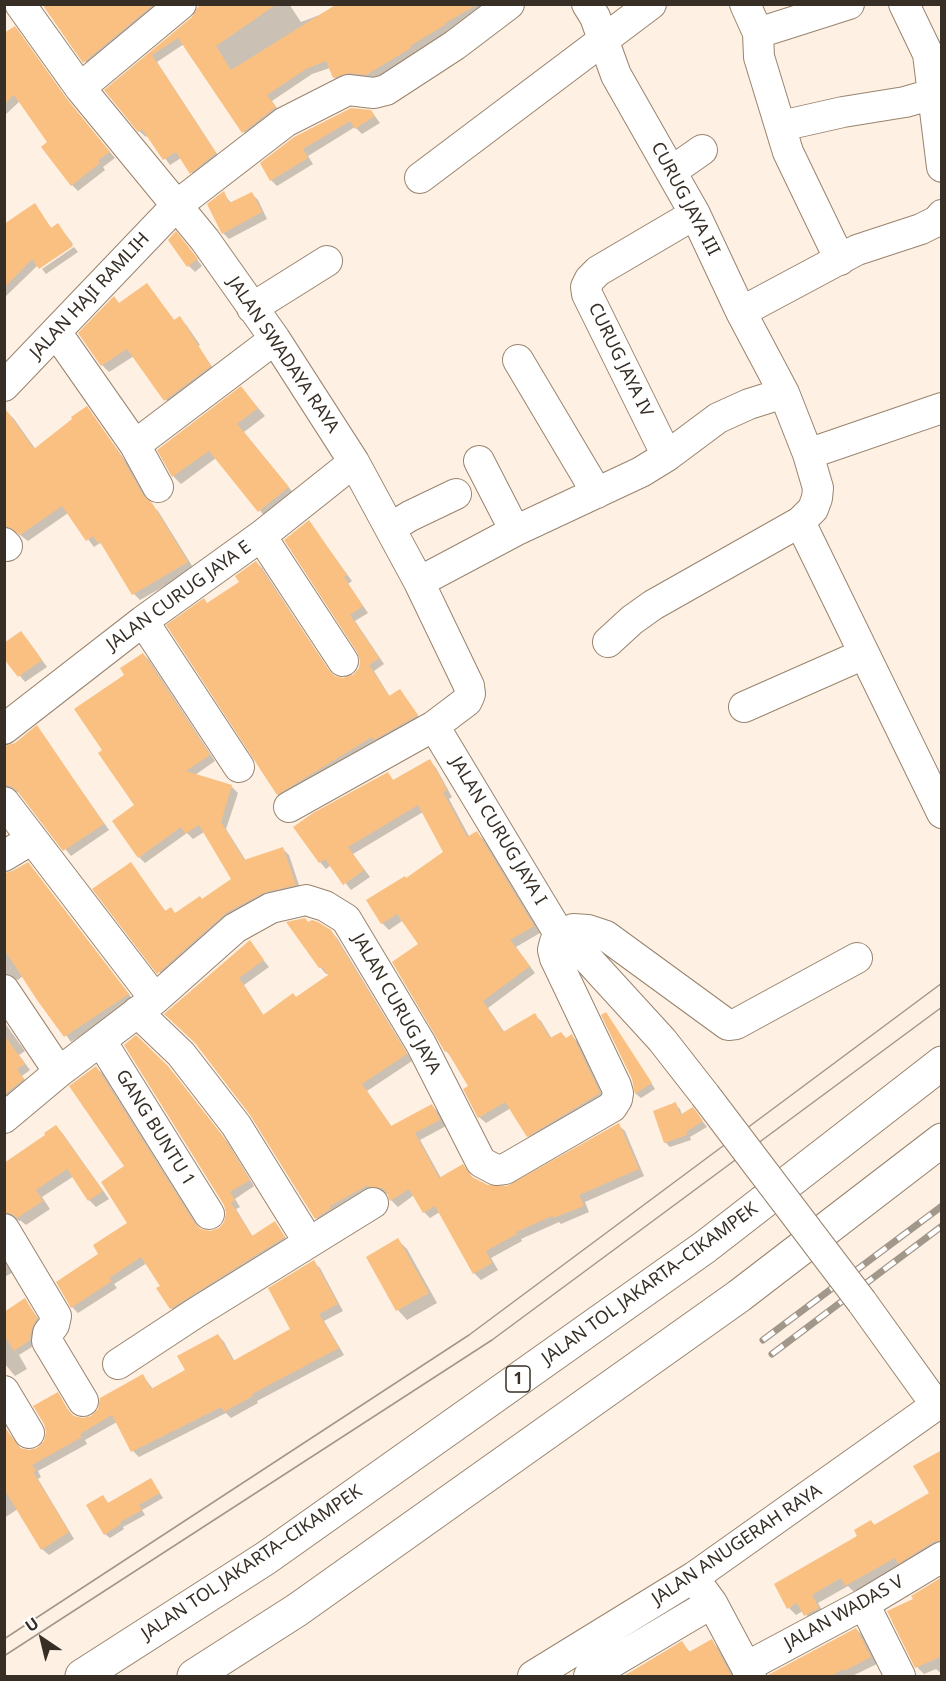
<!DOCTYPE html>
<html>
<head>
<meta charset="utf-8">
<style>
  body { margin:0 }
  #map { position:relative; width:946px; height:1681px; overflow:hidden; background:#fef0e2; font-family:"Noto Sans",sans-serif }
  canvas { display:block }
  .frame { position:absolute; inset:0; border:6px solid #372f26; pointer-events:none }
  .north { position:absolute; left:12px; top:1609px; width:60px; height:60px; -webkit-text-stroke:4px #fff; paint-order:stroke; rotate:325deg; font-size:16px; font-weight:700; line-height:24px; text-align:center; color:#372f26 }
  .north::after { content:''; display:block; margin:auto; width:21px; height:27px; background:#372f26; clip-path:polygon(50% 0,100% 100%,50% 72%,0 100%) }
</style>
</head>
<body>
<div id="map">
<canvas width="946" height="1681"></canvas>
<div class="frame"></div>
<div class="north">U</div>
</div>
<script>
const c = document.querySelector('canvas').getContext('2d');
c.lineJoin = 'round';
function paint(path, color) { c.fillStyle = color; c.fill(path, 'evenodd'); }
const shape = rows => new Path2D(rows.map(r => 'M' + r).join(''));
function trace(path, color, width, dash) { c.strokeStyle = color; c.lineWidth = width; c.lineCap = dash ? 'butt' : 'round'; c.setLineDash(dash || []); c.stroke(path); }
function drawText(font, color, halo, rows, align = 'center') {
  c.font = font + ' "Noto Sans",sans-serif'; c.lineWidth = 4.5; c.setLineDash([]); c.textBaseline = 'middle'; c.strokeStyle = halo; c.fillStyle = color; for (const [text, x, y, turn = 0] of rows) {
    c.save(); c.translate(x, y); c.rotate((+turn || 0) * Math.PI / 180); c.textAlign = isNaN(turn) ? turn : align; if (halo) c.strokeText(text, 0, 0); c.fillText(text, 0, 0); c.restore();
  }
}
paint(shape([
  [44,4,167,4,90,68],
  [199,4,289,4,301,22,338,8,336,4,487,4,487,9,450,30,450,32,415,52,416,55,373,80,340,84,334,77,330,68,312,74,272,101,281,114,250,138,244,132,184,44,157,62,221,160,197,179,181,158,170,165,148,135,146,137,139,131,106,90,194,18,199,10],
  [4,35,72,107,115,158,103,167,105,170,78,191,72,185,71,131,20,101,4,116],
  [371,111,380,123,362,134,355,127,308,156,313,164,277,186,271,180,295,138],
  [223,193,232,204,252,194,258,200,267,219,229,239,223,233],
  [34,205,52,229,58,225,73,244,40,267,38,265,4,298,4,226],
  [181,239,202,266,195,272,189,266],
  [74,247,78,252,46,274,42,269],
  [147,285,175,321,180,318,187,326,200,345,198,346,217,374,172,408,134,356,109,372,102,365,114,298,120,304],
  [241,388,265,416,244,432,295,495,267,519,216,458,181,484,174,477,159,450],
  [87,408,127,463,148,502,158,511,194,569,140,600,134,594,106,549,100,543,94,547,68,513,28,541,16,532,4,534,4,414,7,412,14,419,36,450],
  [309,522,352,581,348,584,368,613,355,621,384,664,374,671,390,697,400,691,422,721,284,800,278,794,208,604,242,583,256,562,262,568,333,677,343,680,354,676,360,669,362,661],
  [27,639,47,667,25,682,4,656],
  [143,654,149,660,215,761,195,775,232,787,238,793,226,829,246,861,283,849,289,855,301,891,165,979,95,889,131,864,166,912,176,914,202,900,233,879,204,832,193,839,187,833,145,863,139,857,136,805,104,751,126,675],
  [37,727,109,830,71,856,22,795,18,792,4,792,4,747,15,744],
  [430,761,436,768,452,797,449,799,470,838,477,833,484,840,540,933,516,947,535,973,488,1008,505,1033,534,1015,541,1021,552,1039,567,1039,572,1036,578,1042,605,1101,534,1142,528,1136,511,1108,486,1123,479,1117,470,1087,452,1058,446,1051,421,944,402,921,389,930,382,923,406,880,445,852,423,812,353,854,370,877,351,890,331,865,326,869,320,862,387,774,394,781],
  [28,863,134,1001,71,1042,23,976,18,980,10,978,4,980,4,875],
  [309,924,330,931,337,938,412,1061,367,1091,392,1127,432,1106,438,1112,446,1126,420,1140,441,1178,462,1166,475,1180,487,1187,508,1188,618,1125,625,1131,644,1176,585,1202,589,1212,561,1224,559,1222,521,1239,522,1241,491,1258,498,1270,481,1280,474,1273,440,1212,430,1218,424,1212,414,1195,398,1207,391,1200,389,1194,377,1193,322,1224,316,1218,251,1114,197,1043,249,942,269,967,244,985,264,1016,296,999,333,973,332,971,326,974,320,967],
  [610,1019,655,1089,641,1098,636,1094,633,1078],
  [4,1022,25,1051,19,1055,30,1070,22,1076,29,1085,4,1106],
  [136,1037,174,1074,228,1143,254,1186,235,1199,240,1207,236,1209,253,1237,275,1223,290,1244,177,1314,171,1308,162,1286,147,1263,114,1284,117,1288,78,1313,72,1307,101,1254,129,1224,126,1166,96,1068,102,1073,200,1230,209,1233,218,1230,225,1223,228,1214,225,1204],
  [675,1104,680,1109,682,1115,697,1114,707,1127,690,1137,691,1140,670,1147,665,1142],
  [56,1126,63,1134,109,1199,96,1207,89,1200,74,1176,42,1197,50,1209,26,1225,21,1221,11,1219,4,1221,4,1165,47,1136],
  [398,1240,407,1249,437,1303,407,1320,398,1310,368,1257],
  [4,1261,12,1273,4,1277],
  [313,1262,320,1268,343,1311,324,1321,344,1355,257,1401,258,1403,231,1418,226,1413,139,1457,133,1451,117,1422,85,1440,87,1444,38,1471,41,1477,38,1479,74,1539,49,1555,42,1549,18,1509,4,1518,4,1431,6,1430,12,1437,22,1450,29,1452,39,1449,46,1442,57,1394,74,1418,84,1420,93,1417,143,1376,153,1389,187,1370,218,1335,224,1342,235,1362,292,1329],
  [25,1300,42,1324,35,1345,19,1355,27,1369,15,1376,4,1363,4,1314],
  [942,1451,942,1544,854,1592,848,1586,818,1603,825,1616,813,1623,803,1611,796,1615,789,1608,859,1537,871,1522,876,1526,931,1493],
  [151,1480,163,1498,142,1510,145,1515,123,1527,124,1529,110,1538,105,1534,103,1496,109,1504],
  [942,1579,942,1674,936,1669,924,1674,917,1667,915,1600],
  [856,1629,863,1636,877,1664,852,1676,769,1676],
  [711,1641,718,1648,734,1676,625,1676,682,1643,691,1653]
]), '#0003');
paint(shape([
  [48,4,152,4,153,5,83,63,44,7],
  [203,4,277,4,216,46,231,70,337,4,478,4,444,24,445,25,410,46,411,48,366,75,349,73,333,78,326,61,306,69,267,95,276,107,242,133,174,32,192,17,197,8],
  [15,26,67,99,110,152,98,160,100,163,71,186,41,147,47,142,14,95,4,104,4,33],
  [174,32,178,38,152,55,216,153,190,174,176,152,163,160,142,129,138,132,104,90],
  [351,108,371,110,375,116,355,129,350,121,303,149,308,158,270,181,260,163,294,137],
  [224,191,229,203,252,192,262,212,222,234,207,204],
  [35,203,51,228,58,223,73,246,39,269,32,259,4,288,4,224],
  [176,231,198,259,187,267,168,240],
  [147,283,174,320,180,316,211,366,164,401,127,349,101,366,78,333,114,296,119,303],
  [241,386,258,408,237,424,289,487,258,512,209,451,172,477,157,450],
  [87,406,120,454,143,495,152,503,188,562,132,595,100,542,98,543,93,536,86,541,62,506,20,535,9,527,4,526,4,407,34,449,72,419,71,417],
  [309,520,347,575,344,577,363,606,350,615,379,658,369,665,389,696,400,689,418,715,374,740,372,737,277,795,166,625,204,598,207,603,239,582,235,576,256,561,329,670,335,676,343,678,353,675,359,668,360,661,357,652,284,540],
  [21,631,42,660,18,677,4,659,4,643],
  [143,653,210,755,186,771,232,785,221,822,244,860,283,847,296,885,263,893,226,913,157,974,92,889,131,862,165,911,171,907,175,913,200,896,202,899,231,879,199,825,185,834,181,827,138,858,112,821,134,805,98,753,102,750,74,709,124,675,120,668],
  [37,725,104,824,63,851,18,792,11,786,4,785,4,746,15,743],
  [430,759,447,790,443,792,467,837,477,831,534,926,510,940,530,966,483,1001,503,1032,535,1013,550,1038,561,1032,566,1038,572,1034,600,1093,527,1137,505,1102,478,1118,463,1089,468,1086,447,1051,445,1052,392,962,418,944,397,914,381,924,366,900,405,876,406,878,443,852,418,805,348,847,364,870,343,885,325,859,319,863,293,827,313,813,388,772,393,780],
  [28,862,129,994,64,1037,37,1000,4,949,4,873,13,871],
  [305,918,308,922,312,920,318,922,331,930,406,1052,407,1054,362,1084,391,1126,432,1104,440,1120,415,1133,439,1178,463,1164,472,1177,488,1185,507,1186,619,1123,639,1169,579,1195,584,1206,553,1218,552,1216,516,1232,517,1234,486,1251,492,1263,473,1274,435,1206,423,1213,409,1189,390,1201,387,1193,382,1188,369,1187,368,1185,330,1206,331,1208,315,1219,250,1115,195,1043,164,1014,250,940,264,960,239,978,263,1015,293,993,296,997,328,975,322,967,319,968,286,922],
  [606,1012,652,1083,635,1094,632,1079,601,1015],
  [4,1035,25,1064,17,1069,24,1079,4,1095],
  [136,1035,168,1066,222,1135,250,1180,230,1192,235,1200,231,1203,252,1236,275,1221,285,1237,170,1309,156,1288,160,1286,141,1257,109,1278,112,1281,71,1308,56,1282,98,1254,93,1245,127,1223,101,1182,124,1166,69,1086,96,1066,195,1224,201,1229,210,1231,219,1228,224,1222,226,1213,224,1205,124,1045],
  [676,1102,680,1115,693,1107,703,1121,686,1132,687,1135,664,1143,653,1111],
  [56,1125,103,1191,88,1201,67,1169,36,1190,43,1201,17,1218,12,1214,4,1212,4,1163,45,1135,44,1133],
  [398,1238,429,1293,396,1311,366,1257],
  [314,1260,338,1304,319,1314,339,1348,252,1394,253,1396,224,1412,221,1407,131,1452,112,1415,80,1434,82,1437,32,1465,36,1471,33,1472,69,1532,41,1550,4,1489,4,1430,6,1429,20,1448,29,1450,37,1448,44,1441,46,1432,44,1424,33,1406,58,1392,68,1410,74,1416,83,1418,91,1416,98,1409,100,1398,143,1374,151,1389,185,1370,177,1356,218,1334,233,1361,290,1329,268,1288],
  [25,1298,37,1318,31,1330,30,1340,14,1351,4,1335,4,1312],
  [942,1450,942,1540,933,1542,898,1564,895,1558,845,1586,841,1578,812,1595,819,1608,804,1616,797,1603,787,1609,774,1584,857,1536,854,1530,871,1520,874,1525,929,1493,913,1466],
  [151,1478,160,1493,139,1505,142,1510,120,1522,121,1524,104,1535,86,1505,103,1495,108,1503],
  [942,1577,942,1656,915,1668,887,1611,913,1599,911,1596],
  [856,1628,871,1657,844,1671,843,1669,830,1677,768,1677,768,1675],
  [712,1639,732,1677,622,1677,682,1641,689,1652]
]), '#f9c081');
const minor = shape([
  [20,4,80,88,205,240,275,339,354,462,419,582,469,686,470,694,467,701,434,726,289,807],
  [587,4,595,17,616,75,695,214,741,312,784,393,808,454,818,488,817,498,813,509,800,522,653,605,632,620,608,642],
  [745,4,758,33,759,57,788,152,840,260],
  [904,4,928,54,942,167],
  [758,33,849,4],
  [80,88,181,4],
  [781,126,843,112,905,102,933,94],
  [672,171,702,150],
  [420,178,651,4],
  [252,308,327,261],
  [741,312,857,250,921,229,937,221,942,215],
  [56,332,135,445,158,487],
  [518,360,597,493],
  [4,386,176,206,285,122,348,90,374,93,386,90,455,45,509,4],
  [135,445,275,339],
  [808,454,942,408],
  [667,456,587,294,586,287,590,279,598,271,695,214],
  [479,461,515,531],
  [800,522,942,813],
  [390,528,410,516,456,494],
  [261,536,343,661],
  [4,543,7,546],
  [419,582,515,531,641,472,667,456,718,418,749,404,784,393],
  [143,621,239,767],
  [744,707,864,654],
  [434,726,561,937,587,958,662,1040,705,1095],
  [4,729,143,621,261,536,354,462],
  [4,802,155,999],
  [4,856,32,839],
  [4,990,59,1072],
  [137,1012,181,1054,236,1125,308,1241],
  [101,1041,209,1214],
  [4,1118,59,1072,155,999,235,928,271,908,306,900,325,906,346,919,421,1044,481,1162,496,1170,505,1169,612,1107,617,1099,618,1093,616,1086,555,958,553,950,555,942,573,929,588,930,606,936,728,1025,736,1024,857,958],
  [4,1229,56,1316,54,1325,48,1333,47,1341,83,1401],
  [862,1302,936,1405],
  [118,1364,197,1312,373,1203],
  [4,1391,29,1433],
  [701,1588,712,1603,751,1676],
  [864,1604,900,1676],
  [746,1667,864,1604,942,1557],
  [533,1676,694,1577,942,1401],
  [589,1676,712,1603]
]);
const highway = shape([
  [82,1676,266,1558,705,1247,942,1063],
  [194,1676,297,1610,739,1296,942,1140]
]);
trace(minor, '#99846e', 32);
trace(highway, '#99846e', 35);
trace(minor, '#fff', 30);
trace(highway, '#fff', 33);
trace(shape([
  [4,1639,469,1335,942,983],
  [4,1656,492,1340,942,1007]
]), '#a2978b', 1.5);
const rail = shape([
  [763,1340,942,1206],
  [772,1354,942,1226]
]);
trace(rail, '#a2978b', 7);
trace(rail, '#fff', 4.5, [14]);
const minorBridge = shape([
  [705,1095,862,1302]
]);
trace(minorBridge, '#99846e', 32, []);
trace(minorBridge, '#fff', 30);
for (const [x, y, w] of [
  [518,1379,24]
]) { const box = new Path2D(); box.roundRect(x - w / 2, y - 13, w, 26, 4.5); c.fillStyle = '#fff'; c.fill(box); trace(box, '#372f26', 1.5); }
drawText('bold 16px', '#372f26', null, [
  ["1",518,1379]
]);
drawText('18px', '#372f26', '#fff', [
  ["CURUG JAYA III",685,199,62],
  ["JALAN HAJI RAMLIH",90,296,-47],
  ["JALAN SWADAYA RAYA",283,355,56],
  ["CURUG JAYA IV",620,360,64],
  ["JALAN CURUG JAYA E",179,596,-36],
  ["JALAN CURUG JAYA I",498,831,59],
  ["JALAN CURUG JAYA",396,1004,60],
  ["GANG BUNTU 1",155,1128,58],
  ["JALAN TOL JAKARTA–CIKAMPEK",650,1284,-36],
  ["JALAN ANUGERAH RAYA",737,1545,-34],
  ["JALAN TOL JAKARTA–CIKAMPEK",252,1563,-34],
  ["JALAN WADAS V",844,1613,-29]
]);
</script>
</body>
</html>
